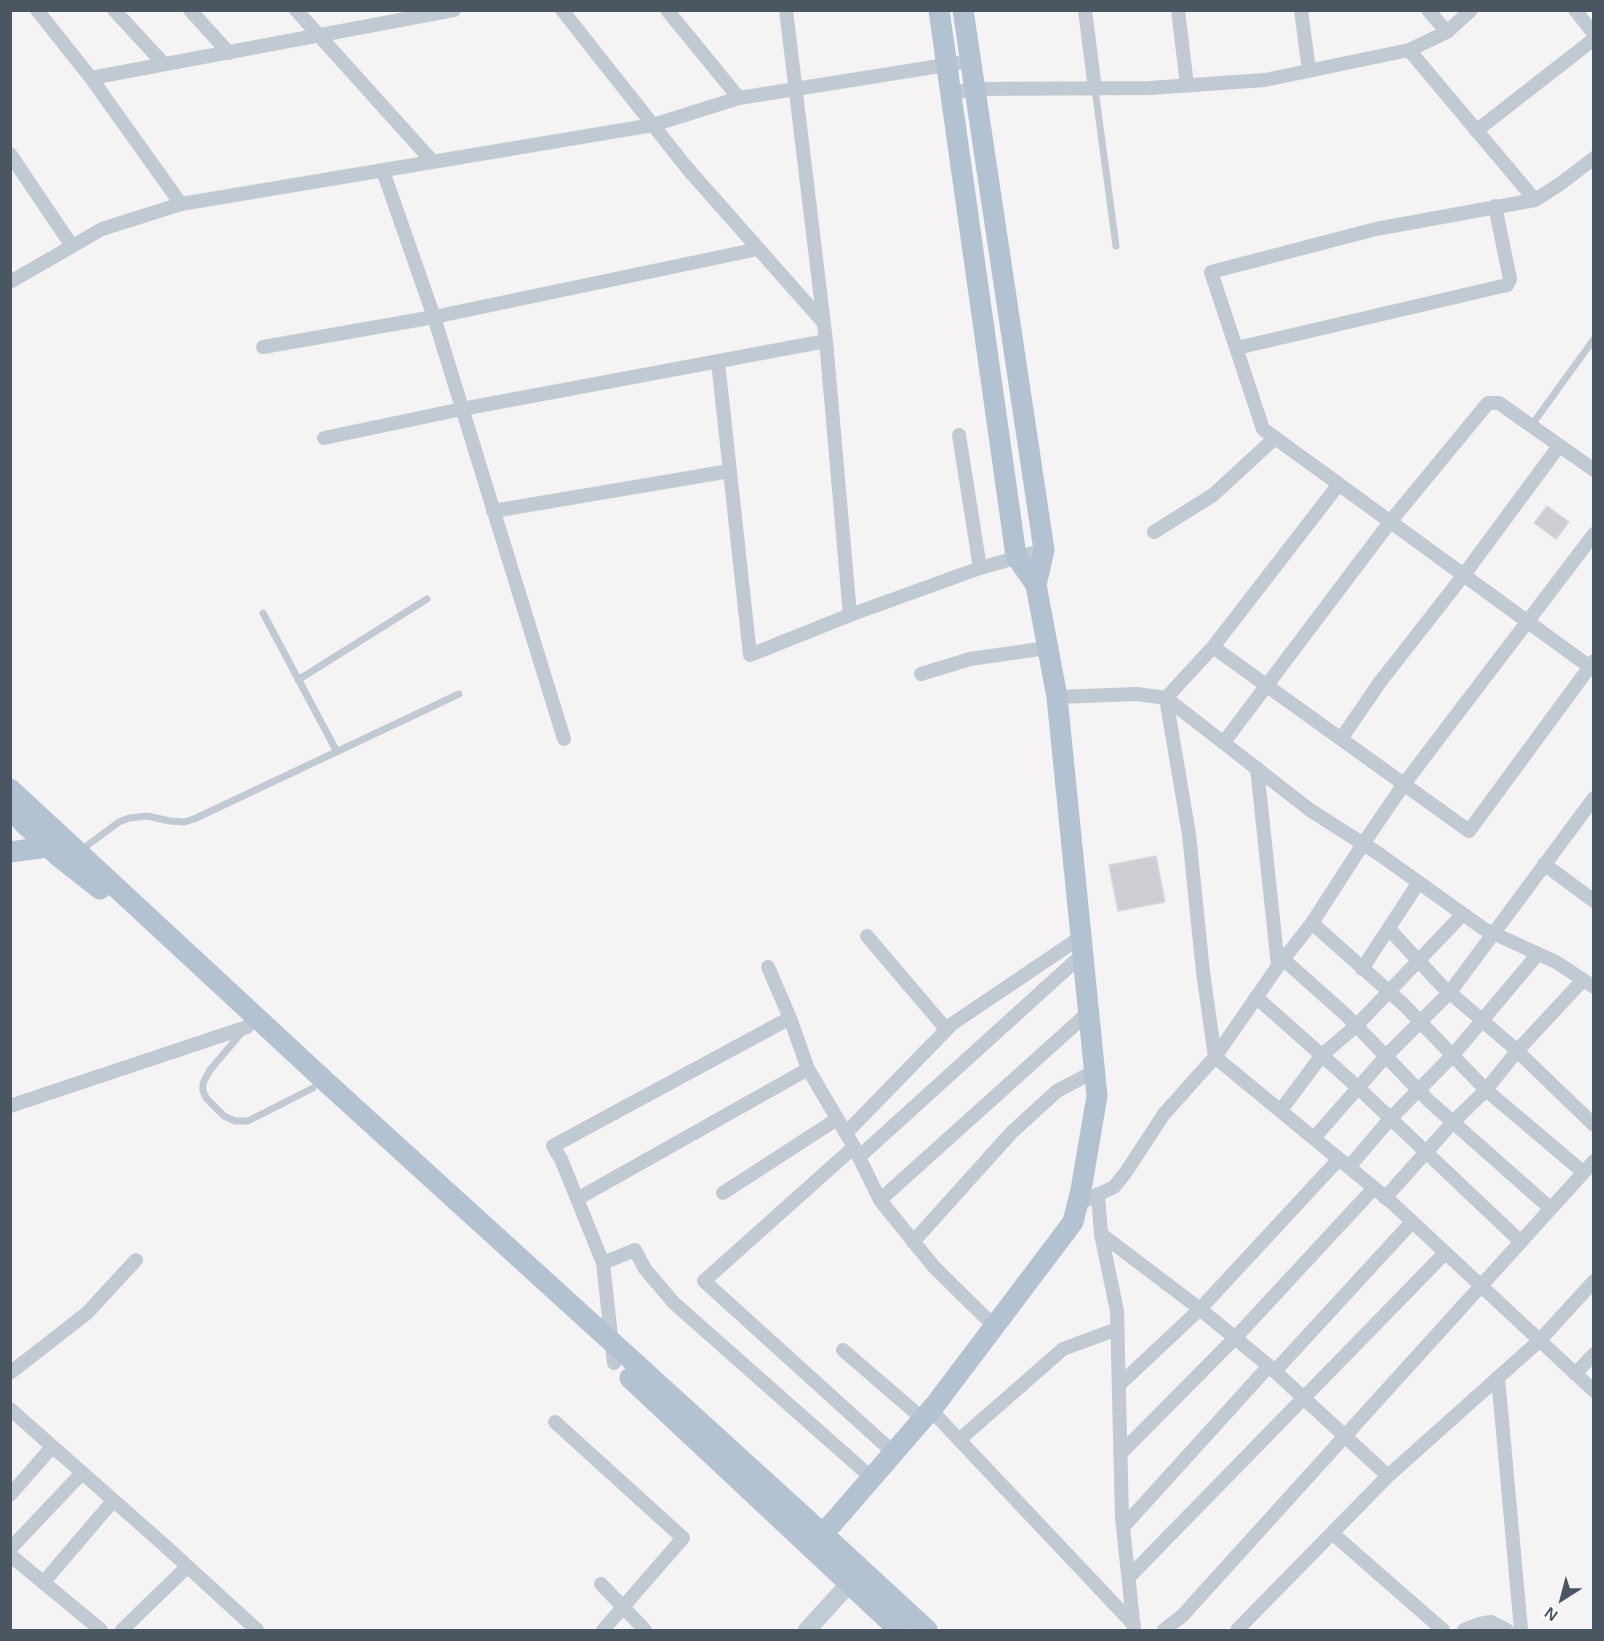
<!DOCTYPE html>
<html>
<head>
<meta charset="utf-8">
<style>
  body { margin:0 }
  #map { position:relative; width:1604px; height:1641px; overflow:hidden; background:#f5f3f3; font-family:Helvetica,sans-serif }
  canvas { display:block }
  .frame { position:absolute; inset:0; border:12px solid #4a5661; pointer-events:none }
  .north { position:absolute; left:1532px; top:1569px; width:60px; height:60px; -webkit-text-stroke:4px #fff; paint-order:stroke; rotate:216deg; font-size:16px; font-weight:700; line-height:24px; text-align:center; color:#4a5661 }
  .north::after { content:''; display:block; margin:auto; width:21px; height:27px; background:#4a5661; clip-path:polygon(50% 0,100% 100%,50% 72%,0 100%) }
</style>
</head>
<body>
<div id="map">
<canvas width="1604" height="1641"></canvas>
<div class="frame"></div>
<div class="north">N</div>
</div>
<script>
const c = document.querySelector('canvas').getContext('2d');
c.lineJoin = 'round';
function paint(path, color) { c.fillStyle = color; c.fill(path, 'evenodd'); }
const shape = rows => new Path2D(rows.map(r => 'M' + r).join(''));
function trace(path, color, width, dash) { c.strokeStyle = color; c.lineWidth = width; c.lineCap = dash ? 'butt' : 'round'; c.setLineDash(dash || []); c.stroke(path); }
const building = shape([
  [1547,506,1569,522,1556,539,1534,523,1547,506],
  [1156,856,1165,902,1118,911,1109,865,1156,856]
]);
paint(building, '#cdcfd5');
trace(building, '#d7d9de', 1.5);
trace(shape([
  [1095,89,1116,246],
  [1531,426,1594,339],
  [263,613,337,752],
  [298,680,427,599],
  [81,850,119,822,129,818,147,816,170,821,184,822,194,819,459,694],
  [243,1031,210,1070,203,1083,203,1091,206,1098,224,1116,235,1121,248,1121,313,1088]
]), '#c1cad2', 7);
trace(shape([
  [37,10,91,78,181,204],
  [114,10,164,64],
  [190,10,229,53],
  [296,10,433,162],
  [562,10,687,168,824,323],
  [667,10,739,98],
  [786,10,826,341,850,615],
  [1085,10,1095,89],
  [1178,10,1187,85],
  [1301,10,1309,71],
  [1428,10,1447,32],
  [1575,10,1594,34],
  [1409,50,1535,200],
  [91,78,454,10],
  [951,93,975,89,1150,88,1265,80,1409,50,1447,32,1471,10],
  [1476,131,1594,39],
  [10,154,72,246],
  [1594,158,1560,184,1535,200,1376,229,1211,272,1263,429,1594,670],
  [383,171,434,317,564,739],
  [10,282,102,229,181,204,653,125,739,98,971,61],
  [263,347,434,317,758,249],
  [1237,348,1507,285,1510,279,1495,206],
  [718,362,750,655,850,615,980,568,1044,550],
  [959,435,980,568],
  [324,438,462,409,826,341],
  [1339,484,1213,647,1166,698,1189,834,1203,972,1215,1057,1390,1201,1594,1391],
  [493,511,730,471],
  [1154,532,1213,495,1275,438],
  [1213,647,1469,831,1594,661],
  [921,674,970,659,1047,648],
  [1057,697,1137,694,1166,698,1310,810,1379,854,1484,929,1556,962,1594,987],
  [1341,739,1380,682,1463,576,1559,446],
  [1224,742,1390,522,1488,403,1499,403,1594,470],
  [1257,768,1278,966],
  [1544,864,1594,901],
  [1312,923,1403,1004,1486,1090,1583,1172],
  [1389,929,1441,985,1513,1047,1594,1125],
  [867,936,946,1029],
  [1283,959,1346,1015,1429,1101,1550,1208],
  [768,967,790,1018,808,1069,854,1147,880,1200,934,1267,994,1326],
  [1362,969,1419,882],
  [1256,997,1353,1083,1521,1242],
  [10,1106,247,1027],
  [1281,1110,1322,1055,1357,1025,1463,914],
  [846,1133,952,1024,1081,937],
  [1314,1138,1386,1056,1450,992,1594,798],
  [854,1147,704,1281,894,1453],
  [859,1157,1083,954],
  [1349,1167,1390,1119,1453,1055,1538,954],
  [723,1193,837,1119],
  [1098,1194,1101,1234,1117,1311,1122,1518,1134,1630],
  [1385,1198,1453,1122,1486,1090,1517,1051,1583,980],
  [577,1199,808,1069],
  [880,1200,1089,1012],
  [1078,1204,1114,1187,1126,1172,1164,1114,1215,1057,1278,966,1312,923,1363,844,1404,784,1594,534],
  [1101,1234,1200,1309,1269,1366,1388,1476],
  [913,1242,1012,1132,1057,1091,1095,1071],
  [603,1263,635,1250,645,1269,674,1303,873,1479],
  [843,1350,923,1419],
  [614,1363,603,1263,561,1159,553,1146,790,1018],
  [1275,1371,1412,1222],
  [10,1373,87,1313,136,1260],
  [1575,1374,1594,1354],
  [1498,1377,1521,1630],
  [1119,1385,1200,1309,1339,1159],
  [10,1409,163,1544,257,1630],
  [931,1410,1134,1625],
  [555,1422,683,1538,603,1630],
  [959,1440,1063,1349,1117,1329],
  [1120,1454,1235,1338,1374,1188],
  [10,1495,52,1447],
  [1123,1527,1269,1366],
  [1332,1533,1443,1630],
  [10,1549,82,1473],
  [10,1555,101,1630],
  [1129,1577,1445,1253],
  [43,1583,113,1501],
  [601,1584,645,1630],
  [122,1630,187,1567],
  [1164,1630,1183,1615,1594,1161],
  [1237,1630,1388,1476,1539,1341,1594,1281],
  [1464,1630,1479,1624,1491,1622,1507,1630]
]), '#c1cad2', 14);
trace(shape([
  [807,1630,849,1584]
]), '#c1cbd6', 18);
trace(shape([
  [939,10,1016,556,1036,585],
  [10,789,325,1081,823,1534,927,1630],
  [10,810,58,856,100,889],
  [10,852,48,847,57,841],
  [630,1378,899,1630],
  [811,1548,935,1405,1073,1222,1081,1190,1097,1096,1057,697,1036,585,1044,550,963,10]
]), '#b3c2d1', 21);
</script>
</body>
</html>
